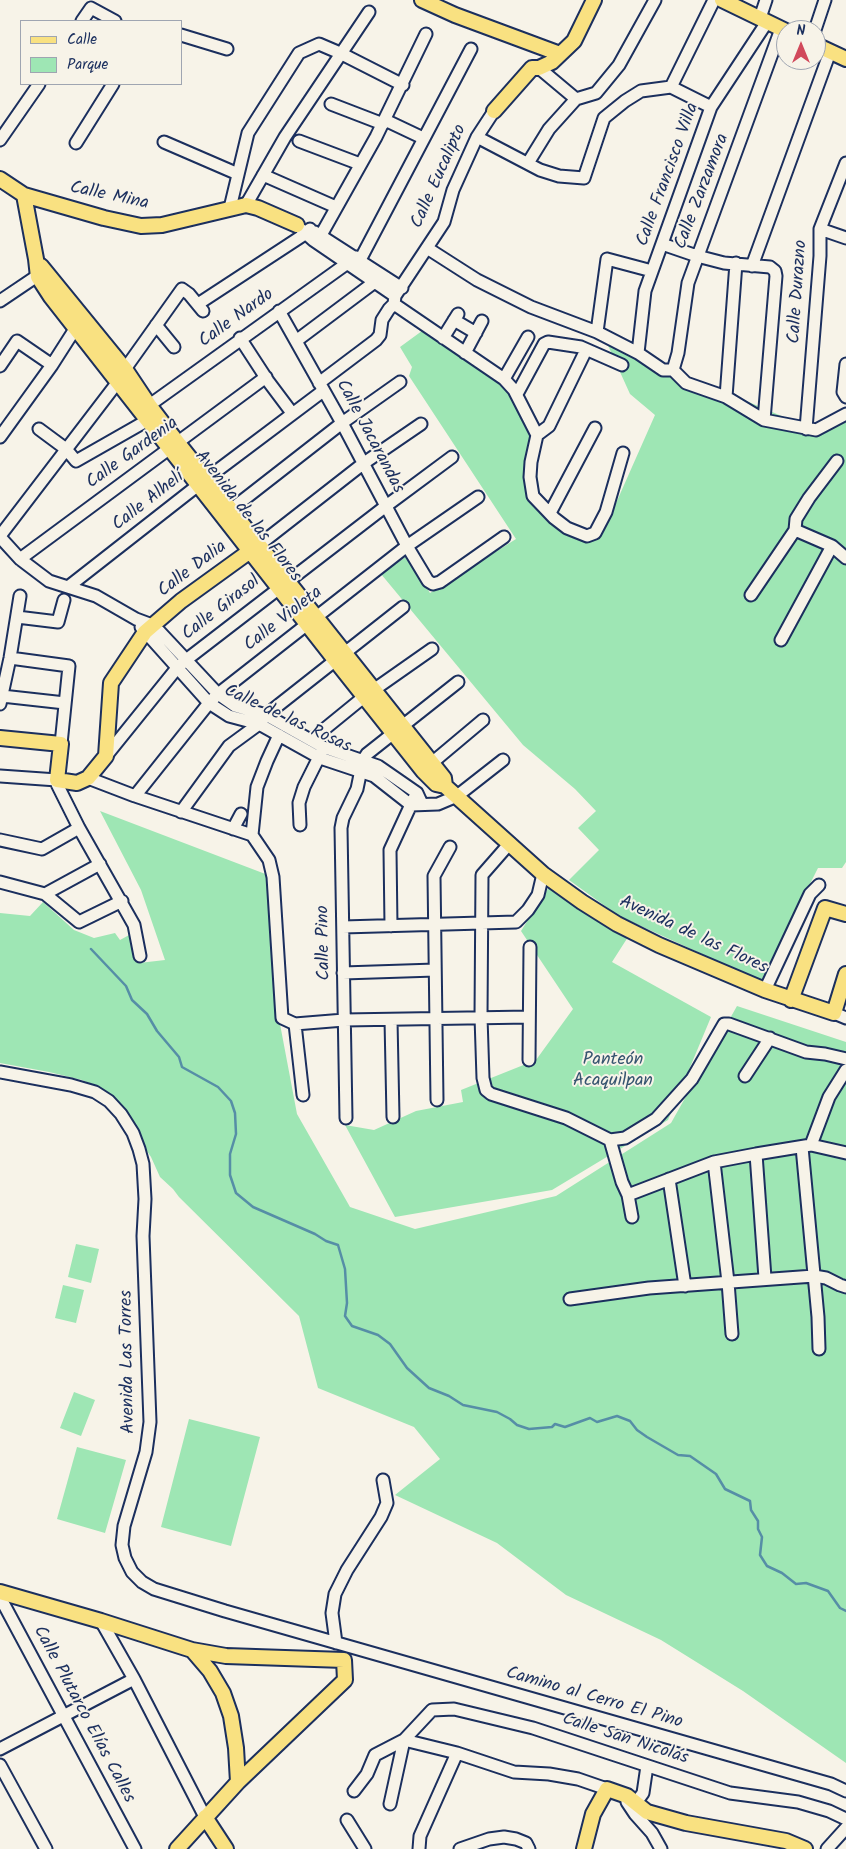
<!DOCTYPE html>
<html>
<head>
<meta charset="utf-8">
<style>
  body { margin:0 }
  #map { position:relative; width:846px; height:1849px; overflow:hidden; background:#f7f3e8; font-family:Kalam,sans-serif }
  canvas { display:block }
  .legend { position:absolute; left:20px; top:20px; width:162px; height:65px; box-sizing:border-box; background:#f7f3e8; border:1px solid #9fa5b1; margin:0; padding:6px 9px; list-style:none; font-size:15px; color:#1b2f5e }
  .legend li { display:flex; align-items:center; gap:10px; height:25px }
  .legend b { width:25px; border:1px solid #9fa5b1 }
  .north { position:absolute; left:776px; top:20px; width:50px; height:50px; box-sizing:border-box; background:#f7f3e8; border:1px solid #9fa5b1; border-radius:50%; rotate:0deg; font-size:14px; font-weight:700; line-height:20px; text-align:center; color:#1b2f5e }
  .north::after { content:''; display:block; margin:auto; width:18px; height:22px; background:#d1495b; clip-path:polygon(50% 0,100% 100%,50% 72%,0 100%) }
</style>
</head>
<body>
<div id="map">
<canvas width="846" height="1849"></canvas>
<ul class="legend">
<li><b style="height:6px;background:#f9e181"></b>Calle</li>
<li><b style="height:14px;background:#9ee6b4"></b>Parque</li>
</ul>
<div class="north">N</div>
</div>
<script>
const c = document.querySelector('canvas').getContext('2d');
c.lineJoin = 'round';
function paint(path, color) { c.fillStyle = color; c.fill(path, 'evenodd'); }
const shape = rows => new Path2D(rows.map(r => 'M' + r).join(''));
function trace(path, color, width, dash) { c.strokeStyle = color; c.lineWidth = width; c.lineCap = dash ? 'butt' : 'round'; c.setLineDash(dash || []); c.stroke(path); }
function drawText(font, color, halo, rows, align = 'center') {
  c.font = font + ' Kalam,sans-serif'; c.lineWidth = 4; c.setLineDash([]); c.textBaseline = 'middle'; c.strokeStyle = halo; c.fillStyle = color; for (const [text, x, y, turn = 0] of rows) {
    c.save(); c.translate(x, y); c.rotate((+turn || 0) * Math.PI / 180); c.textAlign = isNaN(turn) ? turn : align; if (halo) c.strokeText(text, 0, 0); c.fillText(text, 0, 0); c.restore();
  }
}
paint(shape([
  [426,328,499,378,529,420,540,494,568,531,605,528,655,415,630,394,606,341,819,432,846,420,846,862,842,868,818,868,761,981,619,916,569,880,599,850,578,828,596,811,575,789,523,745,381,574,407,556,430,593,516,539,409,376,412,367,400,347],
  [100,811,268,875,280,1024,297,1114,350,1207,415,1229,556,1196,671,1123,737,1006,846,1042,846,1763,743,1691,661,1640,566,1595,497,1543,395,1495,440,1459,414,1427,318,1388,299,1316,179,1197,173,1189,160,1177,151,1157,106,1091,82,1080,49,1072,0,1063,0,913,30,916,43,902,74,930,94,938,115,933,120,940,131,934,139,963,165,960,141,890],
  [549,887,628,937,612,962,711,1017,668,1120,552,1190,395,1217,345,1125,374,1130,416,1111,463,1102,461,1090,536,1060,573,1009,521,931],
  [76,1244,99,1249,91,1283,68,1277],
  [63,1285,84,1290,76,1323,55,1318],
  [74,1392,95,1400,81,1436,60,1428],
  [189,1419,260,1437,231,1546,161,1527],
  [77,1447,126,1460,105,1533,57,1519]
]), '#9ee6b4');
trace(shape([
  [91,949,126,986,132,1000,147,1014,157,1031,179,1057,182,1067,218,1087,231,1101,235,1113,236,1134,230,1154,230,1175,236,1193,253,1207,315,1234,326,1241,338,1245,345,1269,347,1303,345,1316,352,1326,378,1335,390,1344,407,1368,429,1388,449,1396,463,1405,497,1412,510,1419,517,1425,529,1429,552,1427,555,1424,565,1427,590,1418,597,1422,617,1416,630,1421,637,1430,647,1437,678,1455,690,1456,716,1474,725,1489,750,1501,751,1510,758,1521,758,1529,762,1537,760,1555,767,1566,782,1573,796,1584,806,1583,828,1591,840,1608,846,1611]
]), '#568ea6', 2.5);
const minor = shape([
  [760,18,766,0],
  [82,21,91,8,115,21],
  [815,30,825,0],
  [181,35,227,49],
  [539,68,576,99],
  [671,87,714,0],
  [331,104,383,124],
  [385,120,423,138],
  [477,137,540,170,559,176,584,178,604,118,625,101,641,91,671,87,711,107],
  [0,140,39,84],
  [299,141,360,164],
  [164,142,238,174],
  [76,143,113,84],
  [528,163,549,129,576,99,596,93,619,65,655,0],
  [263,175,336,207],
  [246,205,285,137,369,12],
  [230,208,248,133,299,53,319,44,340,53,403,85],
  [820,229,846,238],
  [302,230,313,240,395,296],
  [315,232,402,288],
  [321,235,376,137,426,34],
  [662,244,697,256,724,263,770,267,775,271,776,276,764,420],
  [427,248,477,280,531,307,597,332,638,353,663,370,673,370,686,383,726,397,764,420,816,430,846,414],
  [360,260,471,49],
  [752,266,830,52],
  [0,301,43,272],
  [198,304,305,234,310,229],
  [394,304,504,379,514,390,537,435,531,462,530,477,533,496,554,518,567,528,587,536,595,533,606,512,623,453],
  [279,311,342,423,407,546,428,581,433,584,440,582,504,537],
  [454,320,476,333],
  [156,325,174,347],
  [597,332,607,259,652,271],
  [240,338,268,381,292,413],
  [443,338,458,314],
  [296,341,380,278],
  [465,353,482,321],
  [638,353,645,291,711,107,767,22],
  [846,364,843,392,846,397],
  [0,366,17,341,52,365],
  [673,370,678,353,688,283,781,29],
  [119,372,125,369,182,289,189,294,203,311],
  [504,379,528,337],
  [319,383,376,340,380,335,382,320,389,309,394,304,395,296,444,222,453,190,477,137,494,111],
  [517,394,544,344,548,342,581,347,622,365],
  [726,397,736,263],
  [144,409,356,257],
  [39,429,66,449,76,461,148,420],
  [806,429,820,256,820,229,846,163],
  [537,435,549,426,586,350],
  [0,437,52,365,75,329],
  [550,513,595,428],
  [224,515,342,423,400,382],
  [795,530,832,546,846,558],
  [0,536,117,383],
  [0,537,20,559,49,581,96,596,136,619,152,625,160,632,218,694,235,706,266,715,323,747,378,766,417,793,422,804],
  [259,545,364,463,421,424],
  [20,559,266,377],
  [68,587,206,479,323,391],
  [751,595,795,530,796,519,809,498,837,461],
  [17,617,58,622,64,600],
  [141,627,209,703,229,716,259,724,320,758,374,776,411,805,438,804,457,796,503,760],
  [781,640,832,546],
  [10,658,69,666,61,744],
  [2,696,65,703],
  [0,704,10,658,20,596],
  [279,735,267,761,257,787,252,835,269,860,273,877,282,1018,295,1024,344,1020,529,1017],
  [311,740,365,696,432,649],
  [106,756,177,668,186,660,386,506,452,457],
  [427,767,483,720],
  [0,776,57,780,57,784,79,828,134,925,140,956],
  [88,778,135,796,252,835],
  [135,796,209,703,218,694,407,546,478,497],
  [181,812,229,746,259,724,266,715,403,607],
  [300,825,299,803,304,787,321,753],
  [233,829,241,814],
  [0,840,42,849,79,828],
  [510,843,482,875,481,1017,483,1078,486,1090,491,1094,566,1118,610,1140],
  [0,882,45,894,100,864],
  [45,894,79,922,122,901],
  [391,926,390,850,414,798],
  [343,927,516,922,528,910,538,895,543,874],
  [343,973,435,970],
  [765,990,810,894,819,885],
  [834,1013,846,1018],
  [391,1020,393,1117],
  [295,1024,303,1095],
  [529,1060,530,947],
  [0,1072,71,1085,95,1092,109,1101,121,1114,133,1133,139,1149,143,1164,145,1199,143,1236,150,1422,146,1452,124,1526,122,1545,125,1558,132,1572,142,1582,154,1589,225,1611,831,1784,846,1791],
  [745,1076,770,1038],
  [437,1100,434,876,450,847],
  [346,1118,341,828,343,818,357,789,363,760,367,754,458,682],
  [610,1140,625,1138,656,1119,692,1079,724,1024,729,1024,806,1052,825,1054,846,1059],
  [610,1140,622,1182,628,1195,632,1217],
  [811,1145,829,1097,846,1070],
  [802,1147,818,1317,819,1349],
  [756,1154,765,1278],
  [714,1162,728,1282,732,1334],
  [669,1179,685,1286],
  [628,1195,714,1162,756,1154,811,1145,846,1153],
  [570,1299,649,1288,814,1276,826,1278,840,1285,846,1287],
  [0,1597,135,1849],
  [101,1621,134,1679,205,1817],
  [336,1643,332,1613,335,1594,347,1570,381,1517,387,1503,383,1480],
  [404,1740,457,1753,514,1772,549,1774,578,1779,607,1789],
  [0,1749,134,1679],
  [0,1765,46,1849],
  [354,1791,367,1774,375,1755,404,1740,432,1710,454,1709,533,1728,730,1793,798,1802,829,1811,846,1819],
  [627,1796,627,1802,635,1814,652,1833,661,1849],
  [390,1804,404,1740],
  [635,1804,643,1793,647,1766],
  [347,1820,365,1849],
  [419,1849,420,1836,457,1753],
  [460,1849,489,1839,504,1837,516,1839,526,1843,529,1849],
  [827,1849,846,1828]
]);
const major = shape([
  [422,0,455,15,560,54],
  [722,0,786,31],
  [816,45,846,59],
  [494,111,532,68,539,68,552,62,574,41,594,0],
  [0,179,24,195,104,218,141,226,162,225,246,205,258,208,297,225],
  [24,195,36,259,38,277,51,297,335,660,423,771,436,784,445,786,543,874,582,902,617,924,659,945,765,990,834,1013,846,974],
  [41,266,125,369,149,405,178,443,444,778,445,786],
  [0,738,61,744,57,780,77,783,88,778,106,756,111,683,145,632,181,601,257,546],
  [791,1000,825,908,846,914],
  [0,1592,101,1621,192,1650,226,1656,344,1660,345,1680,238,1782,177,1849],
  [192,1650,210,1671,223,1693,231,1716,236,1748,238,1782],
  [205,1817,226,1849],
  [584,1849,593,1814,607,1789,627,1796,647,1812,686,1823,786,1841,805,1849]
]);
trace(minor, '#1b2f5e', 15);
trace(major, '#1b2f5e', 18);
trace(minor, '#f7f3e8', 11);
trace(major, '#f9e181', 14);
drawText('18px', '#1b2f5e', '#f7f3e8', [
  ["Calle Francisco Villa",669,175,-70],
  ["Calle Eucalipto",440,177,-66],
  ["Calle Zarzamora",703,192,-69],
  ["Calle Mina",109,197,12],
  ["Calle Durazno",799,292,-86],
  ["Calle Nardo",237,319,-36],
  ["Calle Jacarandas",369,437,62],
  ["Calle Gardenia",133,454,-36],
  ["Calle Alhelí",149,502,-38],
  ["Avenida de las Flores",247,517,52],
  ["Calle Dalia",193,570,-37],
  ["Calle Girasol",222,609,-38],
  ["Calle Violeta",284,620,-38],
  ["Calle de las Rosas",287,720,25],
  ["Avenida de las Flores",693,936,25],
  ["Calle Pino",325,943,-91],
  ["Avenida Las Torres",129,1362,-91],
  ["Camino al Cerro El Pino",594,1699,16],
  ["Calle Plutarco Elías Calles",83,1715,62],
  ["Calle San Nicolás",625,1740,18]
]);
drawText('18px', '#35546f', '#f7f3e8', [
  ["Panteón",613,1061],
  ["Acaquilpan",613,1082]
]);
</script>
</body>
</html>
